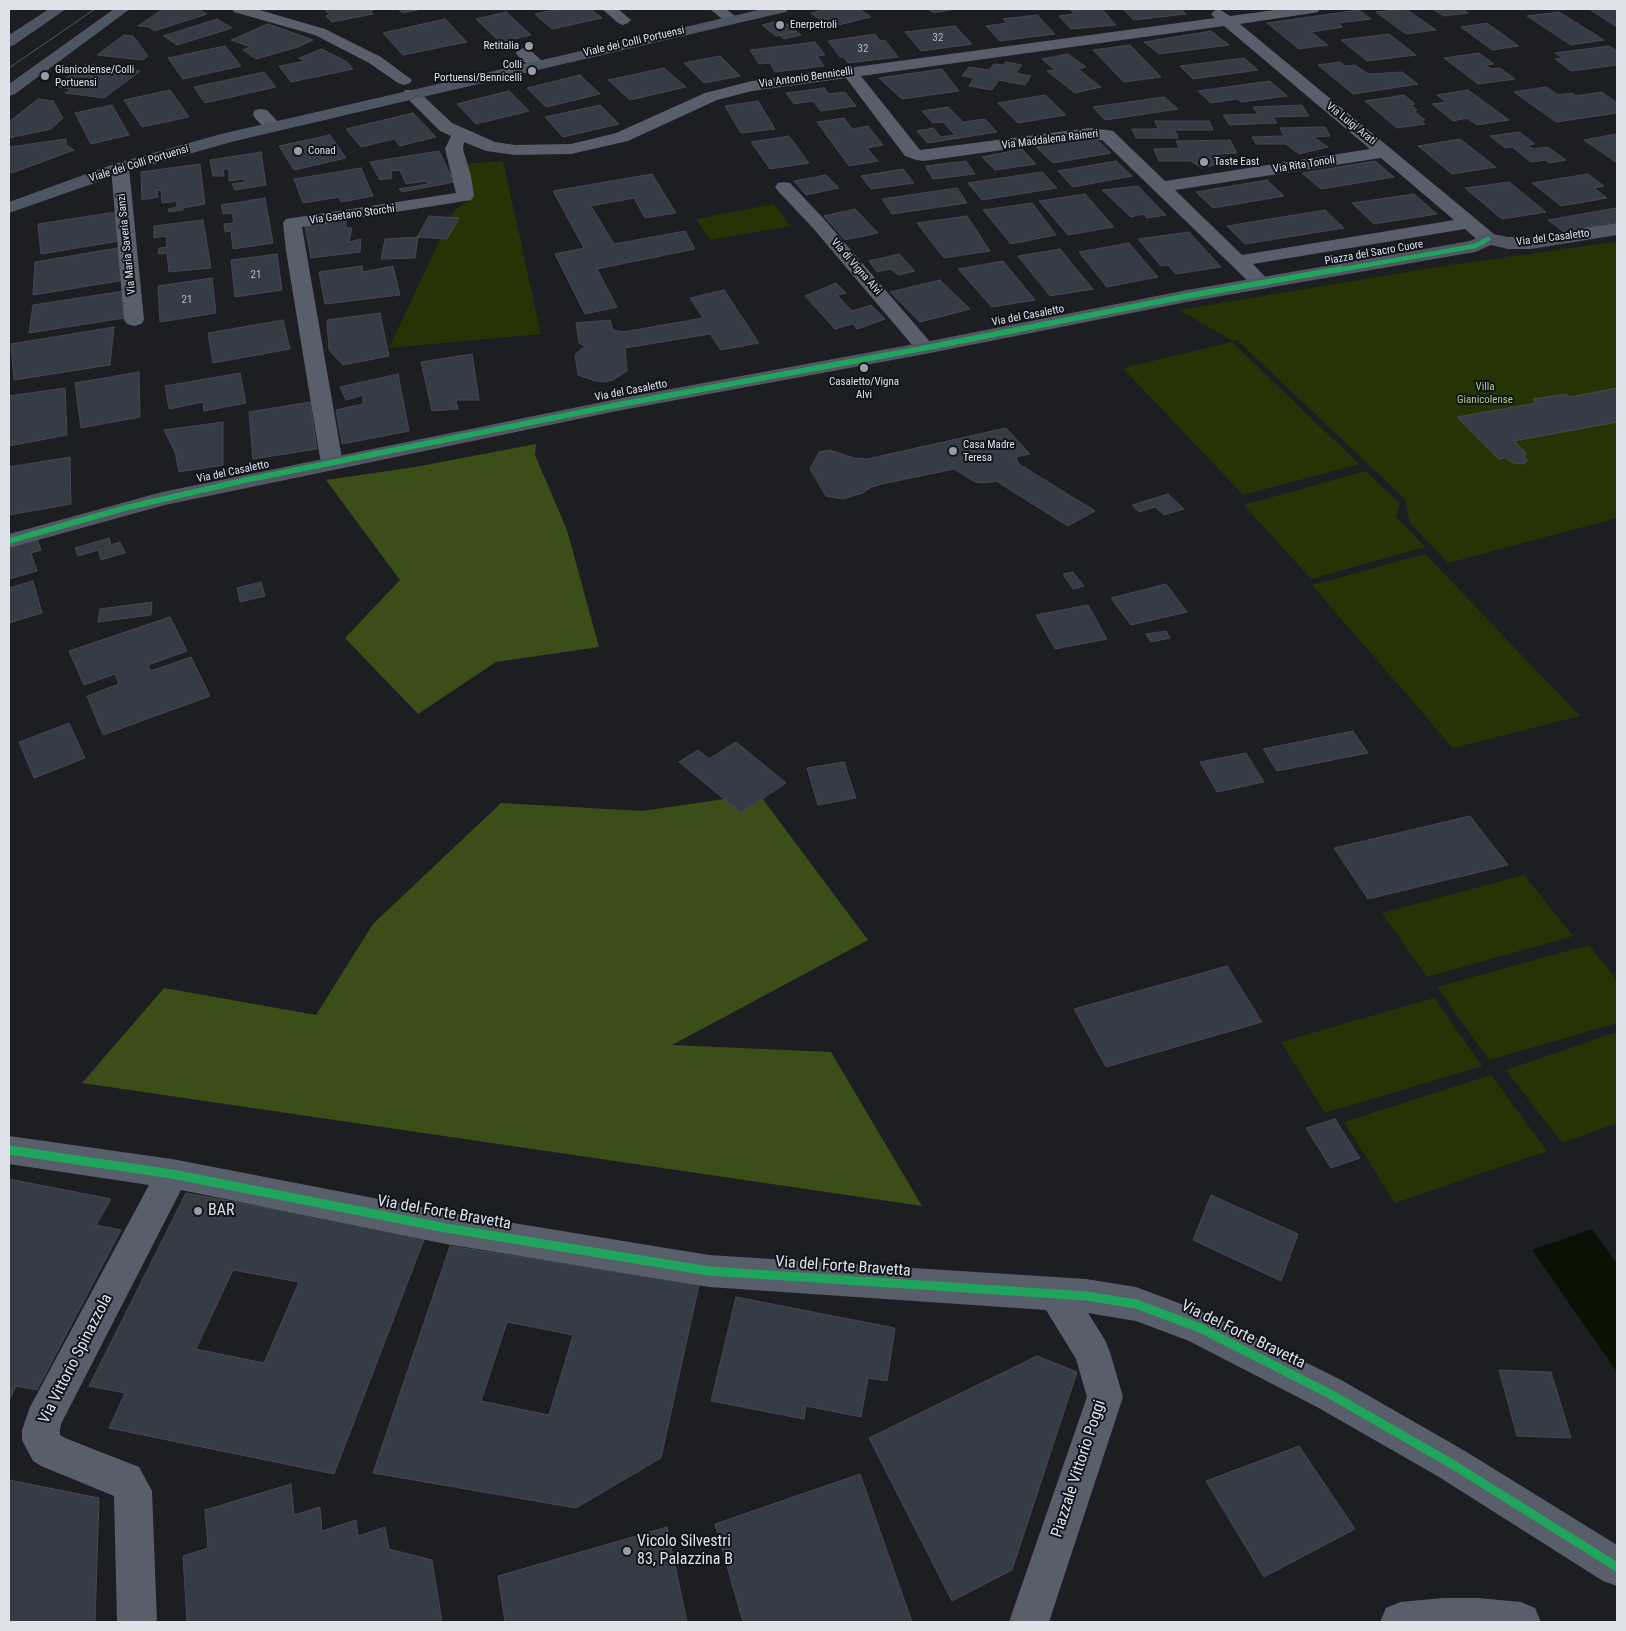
<!DOCTYPE html>
<html>
<head>
<meta charset="utf-8">
<style>
  body { margin:0 }
  #map { position:relative; width:1626px; height:1631px; overflow:hidden; background:#1c1e22; font-family:"Roboto Condensed",sans-serif }
  canvas { display:block }
  .frame { position:absolute; inset:0; border:10px solid #dfe2e8; pointer-events:none }
</style>
</head>
<body>
<div id="map">
<canvas width="1626" height="1631"></canvas>
<div class="frame"></div>
</div>
<script>
const c = document.querySelector('canvas').getContext('2d');
c.lineJoin = 'round';
function paint(path, color) { c.fillStyle = color; c.fill(path, 'evenodd'); }
const shape = rows => new Path2D(rows.map(r => 'M' + r).join(''));
function trace(path, color, width, dash) { c.strokeStyle = color; c.lineWidth = width; c.lineCap = dash ? 'butt' : 'round'; c.setLineDash(dash || []); c.stroke(path); }
function drawText(font, color, halo, rows, align = 'center') {
  c.font = font + ' "Roboto Condensed",sans-serif'; c.lineWidth = 4; c.setLineDash([]); c.textBaseline = 'middle'; c.strokeStyle = halo; c.fillStyle = color; for (const [text, x, y, turn = 0] of rows) {
    c.save(); c.translate(x, y); c.rotate((+turn || 0) * Math.PI / 180); c.textAlign = isNaN(turn) ? turn : align; if (halo) c.strokeText(text, 0, 0); c.fillText(text, 0, 0); c.restore();
  }
}
paint(shape([
  [503,161,541,334,389,348,453,212,468,200,466,164],
  [774,204,790,226,710,240,696,219],
  [1613,242,1617,244,1617,518,1448,563,1410,523,1405,499,1237,340,1233,341,1179,310,1431,268],
  [1232,342,1359,464,1243,495,1123,368],
  [1366,471,1400,504,1396,517,1425,547,1311,579,1244,505],
  [1425,554,1580,716,1453,748,1312,585],
  [1524,875,1573,936,1427,977,1382,913],
  [1589,945,1617,981,1617,1023,1489,1060,1437,987],
  [1434,998,1482,1066,1325,1113,1281,1042],
  [1617,1032,1617,1123,1562,1143,1506,1070],
  [1491,1075,1547,1151,1395,1203,1344,1122]
]), '#263405');
paint(shape([
  [536,444,535,455,567,530,599,647,496,662,418,714,345,638,400,580,326,480,415,467],
  [759,794,868,940,672,1045,831,1052,922,1206,82,1083,164,988,316,1015,373,924,501,803,642,811]
]), '#3b4e18');
paint(shape([
  [1592,1229,1617,1264,1617,1372,1532,1250]
]), '#0a1203');
const building = shape([
  [163,9,192,9,200,10,207,14,154,31,149,27,138,26,163,9],
  [324,9,372,9,374,10,370,11,373,14,332,22,326,16,330,15,324,9],
  [398,9,422,9,403,13,398,9],
  [559,9,590,9,602,18,552,29,535,14,559,9],
  [829,9,859,9,871,17,830,27,811,13,829,9],
  [928,9,954,9,934,13,928,9],
  [1088,9,1102,9,1116,25,1071,29,1059,16,1074,14,1071,10,1088,9],
  [1123,9,1181,9,1186,14,1134,20,1123,9],
  [1406,9,1436,30,1406,34,1376,12,1406,9],
  [1433,9,1462,9,1468,13,1444,16,1433,9],
  [1589,9,1617,9,1617,27,1589,9],
  [1359,10,1371,19,1338,23,1343,27,1311,32,1328,45,1299,49,1267,23,1359,10],
  [506,12,531,35,500,42,476,19,506,12],
  [1559,12,1604,40,1571,45,1527,16,1559,12],
  [1037,15,1055,34,1000,41,986,26,1007,23,1003,19,1037,15],
  [217,19,232,28,177,45,163,36,217,19],
  [445,19,467,42,403,55,383,33,445,19],
  [781,20,796,31,776,36,762,25,781,20],
  [1487,23,1519,46,1492,50,1461,27,1487,23],
  [268,24,313,40,298,47,256,59,243,50,251,47,231,40,268,24],
  [955,26,972,44,921,51,905,32,955,26],
  [796,31,801,35,784,39,779,35,796,31],
  [1211,31,1229,45,1159,54,1144,42,1211,31],
  [875,34,880,41,885,40,898,57,848,63,844,57,840,57,828,41,875,34],
  [1389,34,1416,55,1367,61,1341,40,1389,34],
  [124,35,133,36,148,56,143,60,97,55,124,35],
  [815,42,825,55,817,56,824,66,775,72,770,63,759,64,750,50,815,42],
  [1130,45,1161,77,1124,82,1093,50,1130,45],
  [225,46,241,66,183,79,168,58,225,46],
  [1609,46,1617,51,1617,65,1571,71,1555,59,1563,58,1555,53,1609,46],
  [322,49,347,62,353,69,291,82,279,66,305,61,299,58,322,49],
  [1479,53,1494,64,1485,65,1491,69,1500,68,1515,79,1478,84,1444,58,1479,53],
  [1068,54,1086,67,1078,69,1101,87,1075,93,1047,71,1055,70,1042,59,1068,54],
  [720,56,740,76,704,83,684,63,720,56],
  [1244,58,1258,70,1193,79,1180,66,1244,58],
  [1006,62,1022,65,1016,73,1031,76,1025,85,999,80,992,90,969,86,974,78,962,76,969,67,989,70,994,64,1004,65,1006,62],
  [1340,62,1345,66,1355,65,1368,74,1402,72,1418,84,1353,94,1318,65,1340,62],
  [86,64,140,71,104,98,65,93,71,89,59,87,63,85,58,84,86,64],
  [664,68,686,87,630,100,608,80,664,68],
  [942,69,959,91,902,99,879,78,942,69],
  [264,72,276,87,205,103,194,87,264,72],
  [580,75,600,94,546,107,527,88,580,75],
  [1270,81,1287,96,1241,102,1237,99,1211,103,1198,91,1270,81],
  [1546,87,1558,95,1572,93,1576,96,1602,92,1617,103,1617,113,1556,122,1514,92,1546,87],
  [824,88,829,94,845,92,856,106,821,111,813,101,794,104,786,93,824,88],
  [170,90,189,117,142,127,124,100,170,90],
  [1468,90,1509,120,1477,125,1467,118,1453,121,1432,104,1446,102,1437,95,1468,90],
  [509,91,529,111,476,124,457,104,509,91],
  [1045,95,1066,115,1018,123,998,103,1045,95],
  [1404,95,1415,104,1411,105,1417,110,1414,111,1425,120,1421,120,1425,124,1397,128,1365,101,1404,95],
  [1164,97,1178,109,1105,120,1093,107,1164,97],
  [38,99,53,101,63,118,51,129,9,138,9,122,38,99],
  [758,101,775,129,741,133,725,106,758,101],
  [112,105,129,135,91,144,75,113,112,105],
  [600,105,619,124,563,137,545,117,600,105],
  [1302,105,1309,116,1273,117,1277,123,1230,125,1223,115,1258,114,1253,107,1302,105],
  [948,107,963,122,985,119,997,132,928,143,917,131,933,128,941,137,955,135,943,122,933,123,922,111,948,107],
  [413,113,436,137,400,146,394,139,361,147,346,129,413,113],
  [844,118,852,129,868,126,883,145,867,148,878,161,849,166,817,122,844,118],
  [1155,121,1209,121,1213,130,1175,130,1178,138,1136,138,1132,129,1158,129,1155,121],
  [1325,127,1330,136,1313,137,1328,147,1299,154,1286,144,1256,144,1252,137,1284,136,1280,128,1325,127],
  [1519,132,1535,144,1528,145,1533,149,1548,147,1566,160,1549,163,1546,160,1531,162,1512,147,1505,148,1490,136,1519,132],
  [1616,134,1617,163,1584,140,1616,134],
  [330,135,346,158,294,170,279,146,330,135],
  [789,136,809,163,770,169,751,142,789,136],
  [1094,137,1111,153,1053,163,1036,147,1094,137],
  [66,139,66,145,74,150,12,173,9,171,9,147,66,139],
  [1460,139,1496,167,1452,174,1418,146,1460,139],
  [1230,140,1237,153,1218,154,1229,161,1202,168,1191,161,1159,161,1154,149,1179,148,1176,141,1230,140],
  [1022,149,1036,164,995,170,982,157,1022,149],
  [439,151,454,182,402,192,399,189,428,184,425,181,406,184,400,170,391,171,392,178,380,180,370,162,439,151],
  [261,152,266,185,235,190,232,184,245,182,243,179,229,181,229,169,223,169,224,176,213,176,210,160,261,152],
  [966,161,975,174,933,179,925,166,966,161],
  [1116,161,1132,176,1073,187,1058,171,1116,161],
  [1375,161,1394,177,1321,189,1302,173,1375,161],
  [200,164,205,204,183,208,183,210,169,212,168,209,177,207,177,201,162,203,161,190,157,191,158,197,142,200,141,172,200,164],
  [361,168,373,196,341,202,339,197,303,203,294,179,361,168],
  [903,169,914,183,871,189,861,176,903,169],
  [1042,172,1057,188,982,200,968,183,1042,172],
  [652,174,676,213,645,218,634,198,591,206,614,244,685,231,695,249,597,269,617,307,585,314,555,254,584,248,553,191,652,174],
  [1588,174,1604,186,1594,188,1607,198,1561,206,1532,183,1588,174],
  [826,175,839,188,806,195,794,181,826,175],
  [1267,180,1284,196,1213,208,1196,192,1267,180],
  [1509,182,1546,212,1502,219,1465,188,1509,182],
  [1138,186,1166,215,1147,218,1143,214,1131,217,1102,190,1138,186],
  [957,188,967,203,892,214,882,199,957,188],
  [1085,194,1114,227,1068,235,1039,201,1085,194],
  [1414,194,1437,214,1374,224,1352,203,1414,194],
  [265,198,273,243,233,249,231,231,225,232,224,224,234,223,232,213,223,214,221,205,265,198],
  [1032,203,1056,235,1011,244,983,210,1032,203],
  [1616,208,1617,222,1564,232,1548,220,1616,208],
  [855,209,878,233,845,240,824,216,855,209],
  [1325,210,1344,228,1245,244,1227,226,1325,210],
  [116,212,119,241,41,254,38,224,116,212],
  [429,216,459,218,447,239,417,237,429,216],
  [967,216,990,251,944,258,917,223,967,216],
  [203,220,211,268,169,272,167,253,158,254,159,248,167,247,166,236,154,238,154,226,203,220],
  [346,220,346,228,352,228,349,242,361,239,360,252,311,258,305,227,346,220],
  [1189,232,1221,267,1176,274,1168,265,1161,266,1138,239,1189,232],
  [418,237,415,258,381,259,385,239,418,237],
  [1129,243,1158,277,1107,287,1079,252,1129,243],
  [123,247,125,280,33,295,35,262,123,247],
  [1060,249,1093,289,1050,296,1018,256,1060,249],
  [277,254,282,290,235,297,231,260,277,254],
  [899,254,915,271,898,275,891,269,877,272,869,261,899,254],
  [1003,261,1035,300,992,307,958,269,1003,261],
  [362,266,363,272,393,266,400,295,325,304,319,272,362,266],
  [212,278,216,313,160,322,158,286,212,278],
  [940,280,970,309,920,322,890,292,940,280],
  [836,283,846,293,837,295,852,311,871,305,885,319,857,329,853,324,835,329,805,296,836,283],
  [131,290,131,317,29,333,33,305,131,290],
  [724,290,759,343,721,350,710,334,625,348,627,371,613,380,606,382,596,381,578,375,575,355,585,346,579,343,576,323,610,320,613,330,623,332,703,318,690,298,724,290],
  [380,313,389,356,343,365,329,350,327,320,380,313],
  [283,320,290,349,213,363,208,333,283,320],
  [114,327,110,365,14,380,11,344,114,327],
  [472,354,479,400,456,400,458,409,432,411,421,362,472,354],
  [139,372,140,417,81,428,75,383,139,372],
  [240,373,246,403,204,411,203,402,169,409,165,386,240,373],
  [398,374,409,431,342,444,336,410,363,404,363,395,346,400,340,387,398,374],
  [65,388,67,435,9,446,9,396,65,388],
  [1617,388,1617,422,1514,441,1527,454,1524,455,1527,461,1524,464,1513,463,1505,458,1499,459,1457,417,1536,403,1533,399,1566,394,1570,397,1617,388],
  [310,402,317,449,253,459,249,412,310,402],
  [223,422,223,465,179,472,175,452,164,430,223,422],
  [1006,428,1030,454,1016,457,1019,464,1095,511,1068,526,996,481,984,483,975,482,954,469,882,484,870,488,863,493,843,499,826,496,810,469,819,452,830,450,854,458,867,459,1006,428],
  [70,457,71,504,9,515,9,467,70,457],
  [1168,494,1184,509,1164,515,1155,507,1139,512,1132,505,1168,494],
  [37,538,41,550,31,553,37,571,9,579,9,546,37,538],
  [109,538,111,545,120,542,125,553,101,560,98,550,78,556,75,548,109,538],
  [1073,572,1084,586,1073,589,1063,574,1073,572],
  [33,581,42,613,9,623,9,588,33,581],
  [261,582,265,596,240,602,237,588,261,582],
  [1166,584,1187,612,1131,625,1111,598,1166,584],
  [152,602,151,615,98,622,100,609,152,602],
  [1088,605,1107,639,1055,649,1036,615,1088,605],
  [170,617,187,651,148,665,151,671,191,657,210,696,103,735,87,696,119,684,115,674,84,685,69,651,170,617],
  [1166,631,1170,638,1151,642,1146,634,1166,631],
  [69,723,85,758,34,778,19,742,69,723],
  [1353,731,1368,753,1277,771,1263,749,1353,731],
  [736,742,786,783,741,813,679,762,698,750,709,759,736,742],
  [1246,753,1264,782,1217,792,1200,762,1246,753],
  [844,762,856,798,818,805,807,768,844,762],
  [1470,816,1508,865,1368,899,1334,848,1470,816],
  [1227,966,1262,1022,1106,1067,1074,1009,1227,966],
  [1335,1119,1360,1158,1331,1168,1306,1128,1335,1119],
  [9,1179,111,1199,96,1225,121,1230,37,1390,16,1386,9,1401,9,1179],
  [186,1193,425,1237,334,1474,109,1428,125,1393,89,1386,186,1193],
  [233,1270,299,1282,264,1363,196,1349,233,1270],
  [1211,1195,1298,1234,1281,1281,1193,1240,1211,1195],
  [450,1246,699,1285,661,1458,576,1508,373,1473,450,1246],
  [507,1322,573,1335,549,1415,481,1401,507,1322],
  [736,1297,895,1328,887,1381,868,1378,861,1417,806,1406,804,1419,711,1401,736,1297],
  [1037,1356,1077,1372,1012,1570,952,1601,869,1438,1037,1356],
  [1499,1370,1551,1372,1571,1438,1517,1436,1499,1370],
  [1299,1446,1355,1529,1264,1577,1206,1481,1299,1446],
  [860,1474,912,1622,743,1622,715,1524,860,1474],
  [9,1480,99,1498,95,1622,9,1622,9,1480],
  [291,1484,294,1515,320,1507,322,1531,356,1520,358,1536,385,1527,389,1549,432,1560,442,1622,187,1622,183,1556,208,1548,205,1510,291,1484],
  [667,1527,687,1622,505,1622,498,1576,667,1527]
]);
paint(building, '#363c46');
trace(building, '#46484b', 1);
paint(shape([
  [232,9,256,9,325,29,381,57,412,80,410,83,404,85,398,83,369,63,315,35,234,12,232,9],
  [602,9,618,9,631,20,628,23,623,25,618,23,602,9],
  [710,9,726,9,740,20,737,23,727,23,710,9],
  [1219,9,1230,16,1282,9,1320,9,1318,12,1313,13,1240,24,1476,219,1495,235,1497,239,1495,243,1488,245,1481,243,1465,229,1253,264,1271,283,1268,287,1261,289,1254,287,1102,140,1089,138,924,161,916,160,905,156,846,78,752,91,717,100,628,141,571,154,515,155,486,151,464,142,463,149,471,176,474,196,471,200,302,227,342,458,339,463,331,465,323,463,320,458,286,251,283,223,286,219,292,218,456,193,445,149,451,136,440,131,405,96,403,93,405,90,417,90,452,123,495,142,515,145,571,144,616,133,705,93,752,81,1215,18,1211,14,1214,11,1219,9],
  [1224,26,1370,149,1165,181,1113,131,1107,130,1089,128,920,150,861,76,1224,26],
  [1381,158,1454,220,1242,255,1175,190,1381,158],
  [524,48,530,50,542,61,544,64,542,67,530,67,518,56,516,53,518,50,524,48],
  [261,109,267,110,278,122,280,126,278,130,266,130,255,118,253,114,255,110,261,109],
  [120,163,126,164,129,168,144,320,141,324,134,326,127,324,124,320,111,168,114,164,120,163],
  [784,182,790,183,824,219,932,344,935,348,932,352,925,354,918,352,812,227,778,191,775,187,778,183,784,182],
  [9,1136,172,1159,446,1212,709,1255,1086,1279,1136,1287,1213,1316,1343,1381,1465,1451,1617,1545,1617,1586,1603,1581,1439,1477,1317,1407,1189,1341,1136,1321,1088,1313,1105,1340,1110,1352,1123,1397,1049,1622,1009,1622,1087,1397,1076,1359,1046,1310,709,1287,446,1244,181,1190,61,1424,60,1430,60,1435,65,1438,139,1467,152,1491,157,1622,117,1622,114,1496,41,1466,33,1461,22,1440,22,1430,30,1407,149,1185,9,1164,9,1136],
  [1443,1598,1478,1598,1521,1602,1535,1608,1541,1622,1380,1622,1386,1608,1400,1602,1443,1598]
]), '#585f6b');
paint(shape([
  [1617,223,1617,235,1531,249,1508,249,1491,245,1475,252,1187,302,925,354,617,411,165,505,9,548,9,534,162,492,617,399,925,342,1187,290,1470,241,1488,233,1508,237,1531,237,1617,223]
]), '#525863');
paint(shape([
  [49,9,66,9,14,45,9,47,9,35,49,9],
  [114,9,130,9,15,94,9,96,9,84,114,9],
  [763,9,788,9,786,12,781,13,231,142,126,172,9,213,9,202,114,164,221,134,763,9]
]), '#4f5663');
trace(shape([
  [9,68,95,9]
]), '#53575e', 1);
trace(shape([
  [1333,271,1475,246,1488,239]
]), '#20a55d', 4.5);
trace(shape([
  [9,541,125,508,246,480,617,405,925,348,1187,296,1340,269]
]), '#20a55d', 5.5);
trace(shape([
  [9,1150,172,1174,446,1228,709,1271,1086,1296,1136,1304,1200,1328,1330,1394,1452,1464,1617,1567]
]), '#20a55d', 9);
for (const [x, y, r, color] of [
  [780,25,5,"#9b9da3"],
  [529,46,5,"#9b9da3"],
  [532,71,5,"#9b9da3"],
  [45,76,5,"#9b9da3"],
  [298,151,5,"#9b9da3"],
  [1204,162,5,"#9b9da3"],
  [864,368,5,"#9b9da3"],
  [953,451,5,"#9b9da3"],
  [198,1211,5,"#9b9da3"],
  [627,1551,5,"#9b9da3"]
]) { const dot = new Path2D(); dot.arc(x, y, r, 0, 2 * Math.PI); c.fillStyle = color; c.fill(dot); trace(dot, '#10141b', 2); }
drawText('11px', '#dfe2e8', '#10141b', [
  ["Enerpetroli",790,25],
  ["Retitalia",519,46,"right"],
  ["Colli",522,65,"right"],
  ["Portuensi/Bennicelli",522,78,"right"],
  ["Gianicolense/Colli",55,70],
  ["Portuensi",55,83],
  ["Conad",308,151],
  ["Taste East",1214,162],
  ["Casaletto/Vigna",864,382,"center"],
  ["Alvi",864,395,"center"],
  ["Casa Madre",963,445],
  ["Teresa",963,458]
], 'left');
drawText('11px', '#b5b8c0', null, [
  ["32",938,38],
  ["32",863,49],
  ["21",256,275],
  ["21",187,300]
]);
drawText('11px', '#dfe2e8', '#10141b', [
  ["Viale dei Colli Portuensi",634,42,-13],
  ["Via Antonio Bennicelli",806,78,-8],
  ["Via Luigi Arati",1351,124,39],
  ["Via Maddalena Raineri",1050,140,-7],
  ["Viale dei Colli Portuensi",139,164,-17],
  ["Via Rita Tonoli",1304,165,-9],
  ["Via Gaetano Storchi",352,215,-8],
  ["Via del Casaletto",1553,238,-7],
  ["Via Maria Saveria Sanzi",127,244,-96],
  ["Piazza del Sacro Cuore",1374,253,-10],
  ["Via di Vigna Alvi",856,267,49],
  ["Via del Casaletto",1028,316,-11],
  ["Via del Casaletto",631,391,-11],
  ["Via del Casaletto",233,472,-12]
]);
drawText('11px', '#aecf78', '#10141b', [
  ["Villa",1485,387],
  ["Gianicolense",1485,400]
]);
drawText('16px', '#dfe2e8', '#10141b', [
  ["BAR",208,1211],
  ["Vicolo Silvestri",637,1542],
  ["83, Palazzina B",637,1560]
], 'left');
drawText('16px', '#dfe2e8', '#10141b', [
  ["Via del Forte Bravetta",444,1213,10],
  ["Via del Forte Bravetta",843,1267,4],
  ["Via del Forte Bravetta",1243,1335,26],
  ["Via Vittorio Spinazzola",76,1359,-63],
  ["Piazzale Vittorio Poggi",1079,1469,-72]
]);
</script>
</body>
</html>
